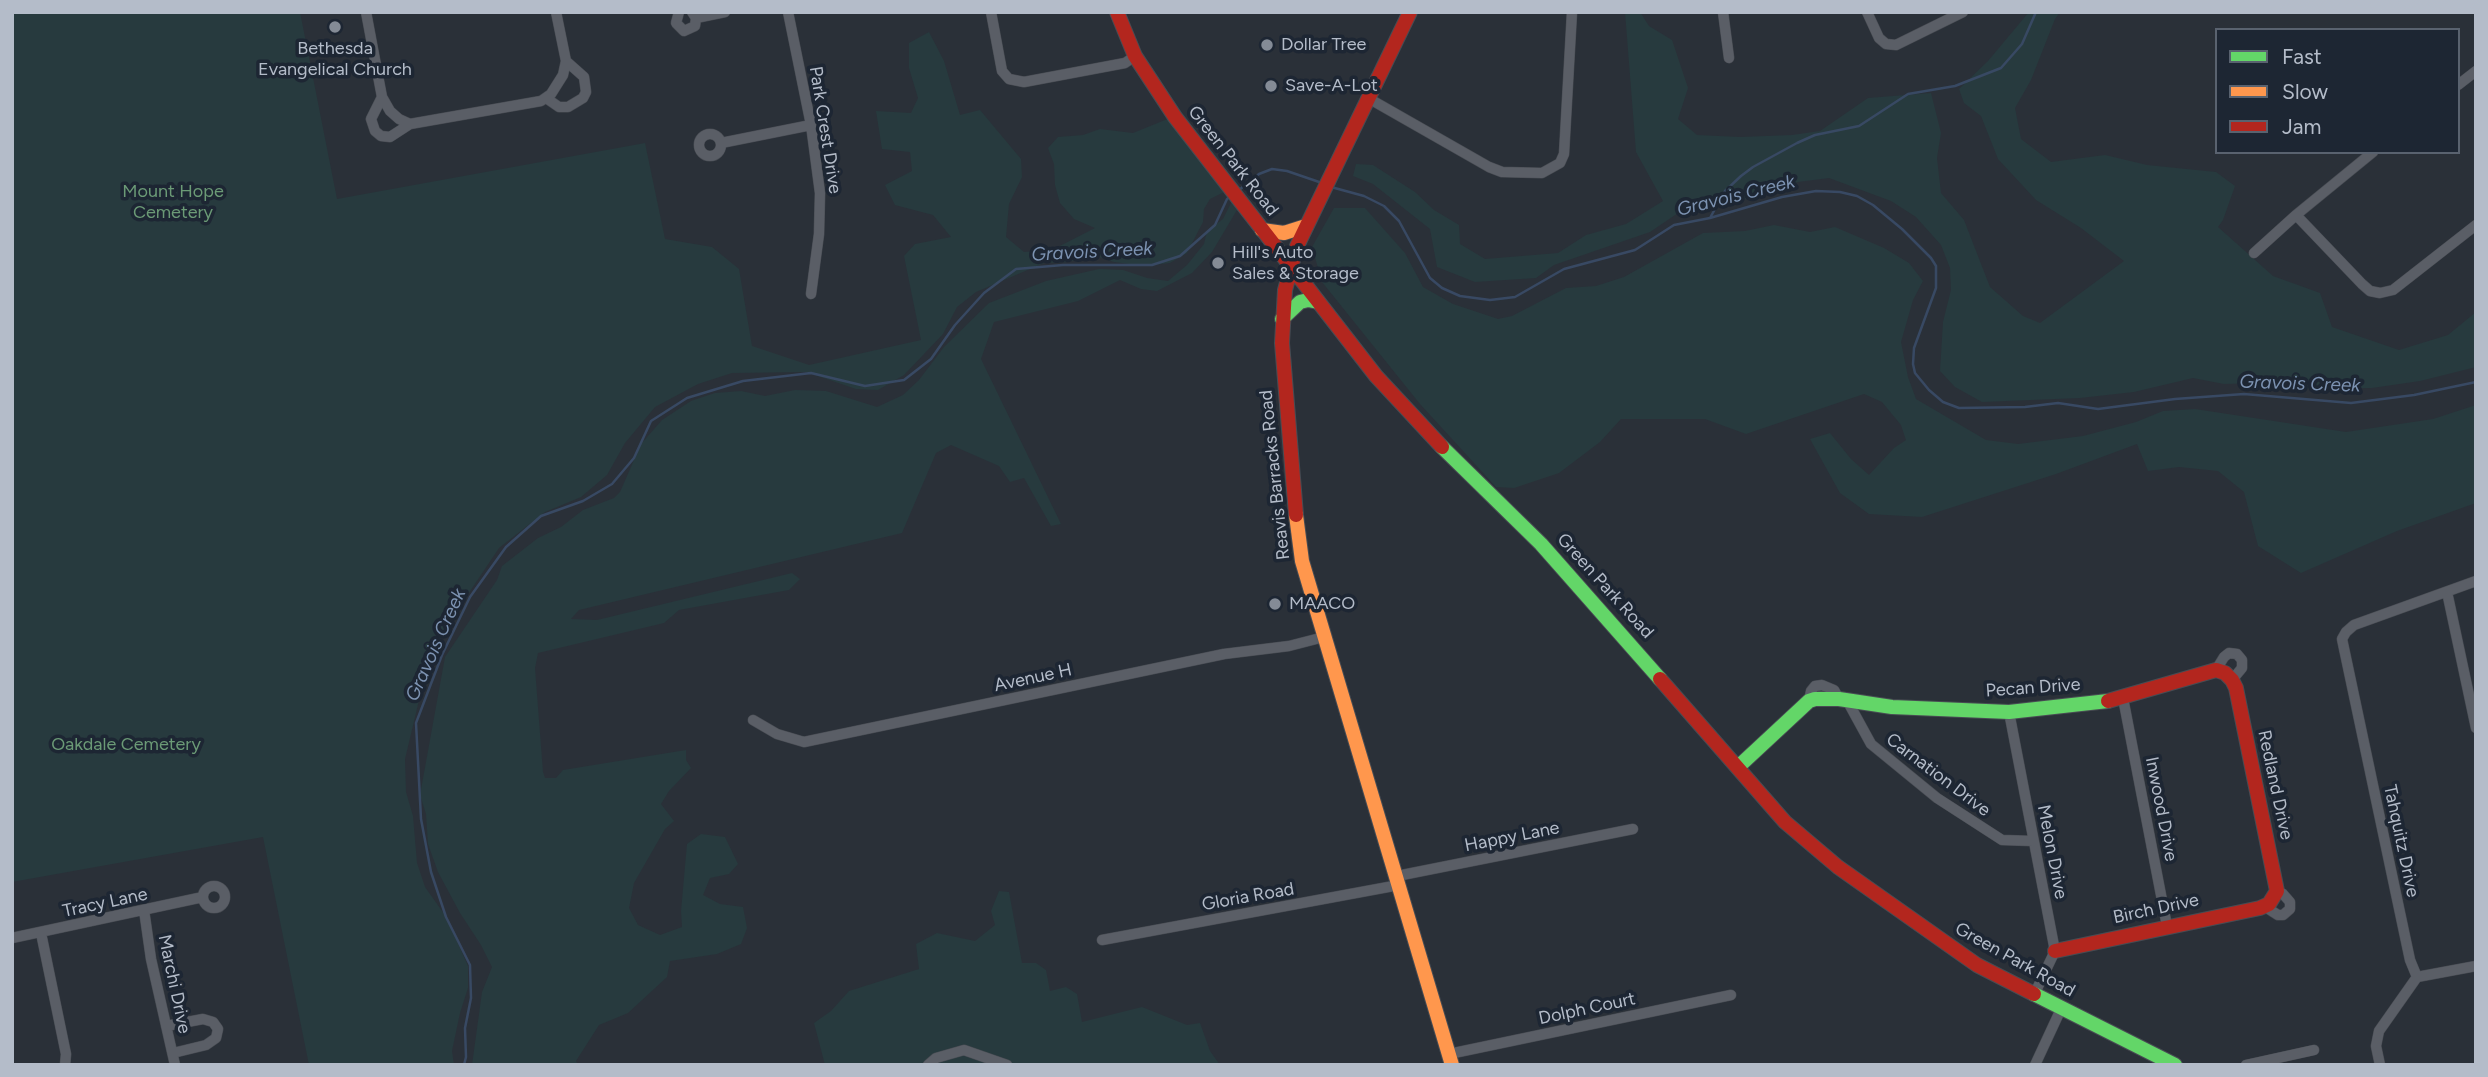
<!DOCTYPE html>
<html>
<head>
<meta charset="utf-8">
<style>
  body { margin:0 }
  #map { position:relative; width:2488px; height:1077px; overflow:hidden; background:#2a3038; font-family:Figtree,sans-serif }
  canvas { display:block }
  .frame { position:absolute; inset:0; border:14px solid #b4bcc9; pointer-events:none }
  .legend { position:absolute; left:2215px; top:28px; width:245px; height:126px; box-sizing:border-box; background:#1d2633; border:2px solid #59626f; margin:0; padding:9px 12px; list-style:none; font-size:21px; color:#b4bcc9 }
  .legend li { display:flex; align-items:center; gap:14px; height:35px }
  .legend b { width:35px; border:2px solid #59626f }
</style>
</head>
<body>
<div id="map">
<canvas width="2488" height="1077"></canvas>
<div class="frame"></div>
<ul class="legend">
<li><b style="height:9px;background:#63d668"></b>Fast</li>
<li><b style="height:9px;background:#ff974d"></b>Slow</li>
<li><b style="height:9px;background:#b3261e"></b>Jam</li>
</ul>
</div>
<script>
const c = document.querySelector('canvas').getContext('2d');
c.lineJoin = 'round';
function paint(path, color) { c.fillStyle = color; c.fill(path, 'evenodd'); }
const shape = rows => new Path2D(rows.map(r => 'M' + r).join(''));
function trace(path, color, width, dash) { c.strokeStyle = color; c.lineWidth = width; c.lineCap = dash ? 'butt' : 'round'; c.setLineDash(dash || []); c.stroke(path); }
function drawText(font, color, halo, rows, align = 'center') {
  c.font = font + ' Figtree,sans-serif'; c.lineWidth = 7; c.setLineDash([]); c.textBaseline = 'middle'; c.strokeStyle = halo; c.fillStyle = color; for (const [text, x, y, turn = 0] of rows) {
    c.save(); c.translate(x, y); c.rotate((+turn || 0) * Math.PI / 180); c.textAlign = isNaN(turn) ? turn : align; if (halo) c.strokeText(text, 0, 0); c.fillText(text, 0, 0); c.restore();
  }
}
paint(shape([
  [12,12,300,12,337,199,645,143,665,239,712,247,739,269,752,346,809,365,921,340,904,256,915,244,951,237,933,215,895,205,885,185,912,171,910,152,882,149,876,111,911,113,918,98,909,68,909,43,929,32,944,61,960,115,980,110,1021,159,1022,177,1009,204,1006,237,1024,252,1052,250,1095,228,1074,219,1060,203,1055,185,1054,164,1048,148,1058,137,1083,135,1100,129,1133,133,1170,118,1226,191,1210,199,1204,209,1203,222,1187,253,1170,263,1144,266,1114,262,1093,255,1068,262,1044,263,976,292,957,307,943,334,904,375,878,390,856,389,806,372,732,373,698,384,655,407,625,443,607,475,581,497,545,512,499,548,444,630,420,696,405,759,406,792,413,816,417,863,425,887,447,918,468,966,468,988,460,1013,452,1051,454,1065,309,1065,263,837,12,882],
  [1625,12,1640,12,1649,26,1672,40,1688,88,1678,119,1697,135,1740,137,1792,135,1820,131,1868,98,1931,93,1941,133,1937,158,1941,193,1964,220,1990,287,2023,316,2040,323,2124,261,2081,228,2036,200,1998,159,1981,116,1964,103,1959,89,1988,61,2029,12,2060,12,2055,19,2031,80,2015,108,2021,139,2051,162,2105,155,2147,165,2216,172,2235,186,2223,220,2218,227,2273,276,2320,293,2332,327,2399,350,2448,335,2476,312,2476,367,2420,381,2372,388,2291,389,2258,383,2224,384,2193,378,2134,392,2080,398,1982,402,1955,387,1940,371,1943,322,1951,290,1950,268,1941,245,1916,217,1891,201,1829,178,1798,182,1760,196,1736,201,1706,204,1681,211,1650,232,1554,265,1536,278,1475,282,1437,267,1430,229,1373,184,1353,176,1356,164,1373,165,1415,192,1434,210,1459,225,1460,244,1485,259,1558,253,1586,235,1626,224,1663,201,1636,152],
  [1232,201,1237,210,1212,252,1192,273,1157,291,1141,289,1120,280,1078,301,994,322,981,359,1061,524,1051,526,1024,478,1010,482,999,466,951,445,936,453,902,533,579,610,571,619,597,620,792,573,800,579,789,590,679,610,664,623,538,653,535,668,543,772,545,778,556,778,563,770,686,750,686,760,691,768,669,791,661,804,674,821,665,829,634,883,629,908,638,925,660,935,682,927,681,911,687,844,701,834,725,837,738,864,729,874,710,878,703,895,720,904,743,907,747,928,741,944,717,954,670,961,667,977,628,1013,599,1025,576,1061,578,1065,472,1065,482,992,492,967,481,945,460,913,438,872,428,844,426,814,420,795,445,657,497,580,502,566,538,538,561,527,583,510,614,498,620,492,641,444,662,420,691,401,715,393,741,391,765,396,795,390,826,391,877,407,903,395,919,380,944,347,989,303,1046,281,1099,269,1123,270,1147,278,1168,281,1187,265,1204,244,1207,231,1223,219],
  [1334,208,1365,208,1405,253,1423,287,1453,304,1498,319,1512,316,1566,288,1596,286,1624,277,1703,233,1745,231,1774,225,1810,232,1835,227,1884,248,1909,263,1923,281,1913,300,1901,342,1908,377,1916,399,1986,440,2018,444,2083,436,2136,422,2163,411,2195,409,2346,432,2433,419,2476,405,2476,503,2397,531,2301,573,2258,546,2244,492,2218,471,2179,467,2148,471,2137,444,2056,474,1922,517,1869,514,1840,493,1810,439,1830,433,1851,459,1869,475,1894,448,1906,440,1901,425,1882,402,1864,394,1746,434,1705,419,1621,419,1600,442,1559,473,1514,488,1496,487,1420,404,1322,282,1312,247],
  [999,891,1009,892,1022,963,1036,963,1046,970,1050,991,1066,987,1077,994,1082,1022,1142,1007,1187,1025,1200,1023,1210,1051,1220,1065,825,1065,814,1023,831,1011,849,991,919,969,916,944,937,933,975,941,995,925,991,911]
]), '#273a3e');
trace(shape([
  [1331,187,1364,196,1384,206,1399,221,1430,278,1442,288,1460,296,1490,300,1515,297,1564,269,1635,250,1674,225,1710,218,1782,197,1816,191,1840,192,1857,196,1873,205,1902,229,1931,258,1936,266,1936,288,1914,348,1913,364,1915,373,1929,390,1943,402,1959,408,2025,407,2058,403,2098,409,2175,399,2244,394,2351,403,2414,395,2476,382],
  [1239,190,1259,174,1272,169,1287,171,1322,183],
  [1710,218,1725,191,1741,176,1753,167,1797,143,1815,135,1859,126,1908,94,1955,86,2001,68,2022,44,2036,12],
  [464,1065,466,1057,465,1028,471,998,470,965,446,917,431,872,421,819,416,723,442,655,470,597,506,547,541,516,583,501,612,484,634,458,651,421,687,398,743,381,811,373,865,386,904,380,931,359,955,325,984,293,1016,269,1063,265,1152,265,1180,256,1215,225,1227,199,1231,196]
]), '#384963', 2.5);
const street = shape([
  [366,12,382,97,390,111,399,119,410,124,541,101,551,94,563,75,566,61,556,12],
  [679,12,676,23,684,31,695,26,696,18,692,12],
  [788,12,811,125,820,193,819,234,811,294],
  [991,12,1002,71,1009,79,1024,82,1125,63,1135,56],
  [1723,12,1729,58],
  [1867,12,1879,38,1886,44,1896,45,1963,12],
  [696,18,725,12],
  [2458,85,2476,71],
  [382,97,371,119,375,131,381,136,390,137,410,124],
  [546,98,559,107,568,107,583,98,586,92,584,77,566,61],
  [1368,98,1489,167,1502,172,1542,173,1560,163,1564,154,1572,12],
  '699 145a11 11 0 1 1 22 0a11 11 0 1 1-22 0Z',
  [721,143,811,125],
  [2296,215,2373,152],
  [2254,253,2296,215,2362,284,2370,291,2380,293,2393,290,2476,225],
  [2447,592,2476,728],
  [2216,670,2224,657,2229,653,2237,654,2242,660,2242,668,2232,680],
  [2123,698,2167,926],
  [1809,701,1811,691,1815,686,1822,685,1834,690,1839,699],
  [1848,702,1871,744,1937,798,2002,840,2033,841],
  [2009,712,2055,951,2034,995],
  [753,720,777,734,804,742,1224,654,1289,646,1324,637],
  [1397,876,1633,829],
  '203 897a11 11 0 1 1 22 0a11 11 0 1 1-22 0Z',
  [2264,906,2278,915,2283,915,2290,909,2290,902,2283,894,2277,891],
  [144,910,151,959,175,1065],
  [41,933,66,1054,65,1065],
  [12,938,203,897],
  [1102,940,1399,885],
  [2417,977,2410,960,2342,639,2346,632,2354,625,2476,581],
  [2417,977,2476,966],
  [166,1026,203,1019,213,1022,218,1029,216,1038,206,1045,173,1053],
  [1449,1054,1731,995],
  [928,1065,936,1058,964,1050,1007,1065],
  [2035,1065,2061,1009],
  [2246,1065,2314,1050],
  [2380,1065,2376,1046,2379,1031,2417,977]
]);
const fast = shape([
  [1282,319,1300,302,1308,300,1318,302],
  [1442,447,1541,544,1660,679],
  [1738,767,1809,701,1815,699,1839,699,1892,707,2009,712,2108,701],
  [2034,994,2175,1065]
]);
const slow = shape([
  [1262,230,1284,233,1306,226],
  [1296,515,1302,561,1452,1065]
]);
const jam = shape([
  [1117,12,1135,56,1175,117,1376,376,1442,447],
  [1296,515,1282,343,1285,290,1297,246,1410,12],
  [1660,679,1785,822,1838,867,1977,965,2034,994],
  [2055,951,2260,908,2269,904,2277,891,2236,688,2232,680,2225,673,2216,670,2108,701]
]);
trace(street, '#484c53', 11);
trace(fast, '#484c53', 16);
trace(slow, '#484c53', 16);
trace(jam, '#484c53', 16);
trace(street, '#5a5e66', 10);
trace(fast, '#63d668', 14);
trace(slow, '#ff974d', 14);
trace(jam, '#b3261e', 14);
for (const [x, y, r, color] of [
  [335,27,7,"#848b96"],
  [1267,45,7,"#848b96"],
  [1271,86,7,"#848b96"],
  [1218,263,7,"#848b96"],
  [1275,604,7,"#848b96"]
]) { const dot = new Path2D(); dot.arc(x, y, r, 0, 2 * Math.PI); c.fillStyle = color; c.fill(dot); trace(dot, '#1d2633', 2.5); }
drawText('18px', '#b4bcc9', '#1d2633', [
  ["Dollar Tree",1281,45],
  ["Bethesda",335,49,"center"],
  ["Evangelical Church",335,70,"center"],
  ["Save-A-Lot",1285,86],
  ["Hill's Auto",1232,253],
  ["Sales & Storage",1232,274],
  ["MAACO",1289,604]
], 'left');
drawText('18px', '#b4bcc9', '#1d2633', [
  ["Park Crest Drive",825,130,81],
  ["Green Park Road",1233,161,52],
  ["Reavis Barracks Road",1275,475,-96],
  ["Green Park Road",1605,586,48],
  ["Avenue H",1033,678,-12],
  ["Pecan Drive",2033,688,-4],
  ["Carnation Drive",1938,775,37],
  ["Redland Drive",2275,785,78],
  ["Inwood Drive",2161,809,79],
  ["Happy Lane",1512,837,-11],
  ["Tahquitz Drive",2401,841,78],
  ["Melon Drive",2052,852,79],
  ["Gloria Road",1248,897,-10],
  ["Tracy Lane",105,903,-12],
  ["Birch Drive",2156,909,-12],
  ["Green Park Road",2015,960,29],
  ["Marchi Drive",174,984,78],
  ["Dolph Court",1587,1009,-12]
]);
drawText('18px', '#6b9a76', '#1d2633', [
  ["Mount Hope",173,192],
  ["Cemetery",173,213],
  ["Oakdale Cemetery",126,745]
]);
drawText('italic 19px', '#7c92b1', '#1d2633', [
  ["Gravois Creek",1736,196,-14],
  ["Gravois Creek",1092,252,-3],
  ["Gravois Creek",2300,384,2],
  ["Gravois Creek",436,645,-66]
]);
</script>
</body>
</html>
